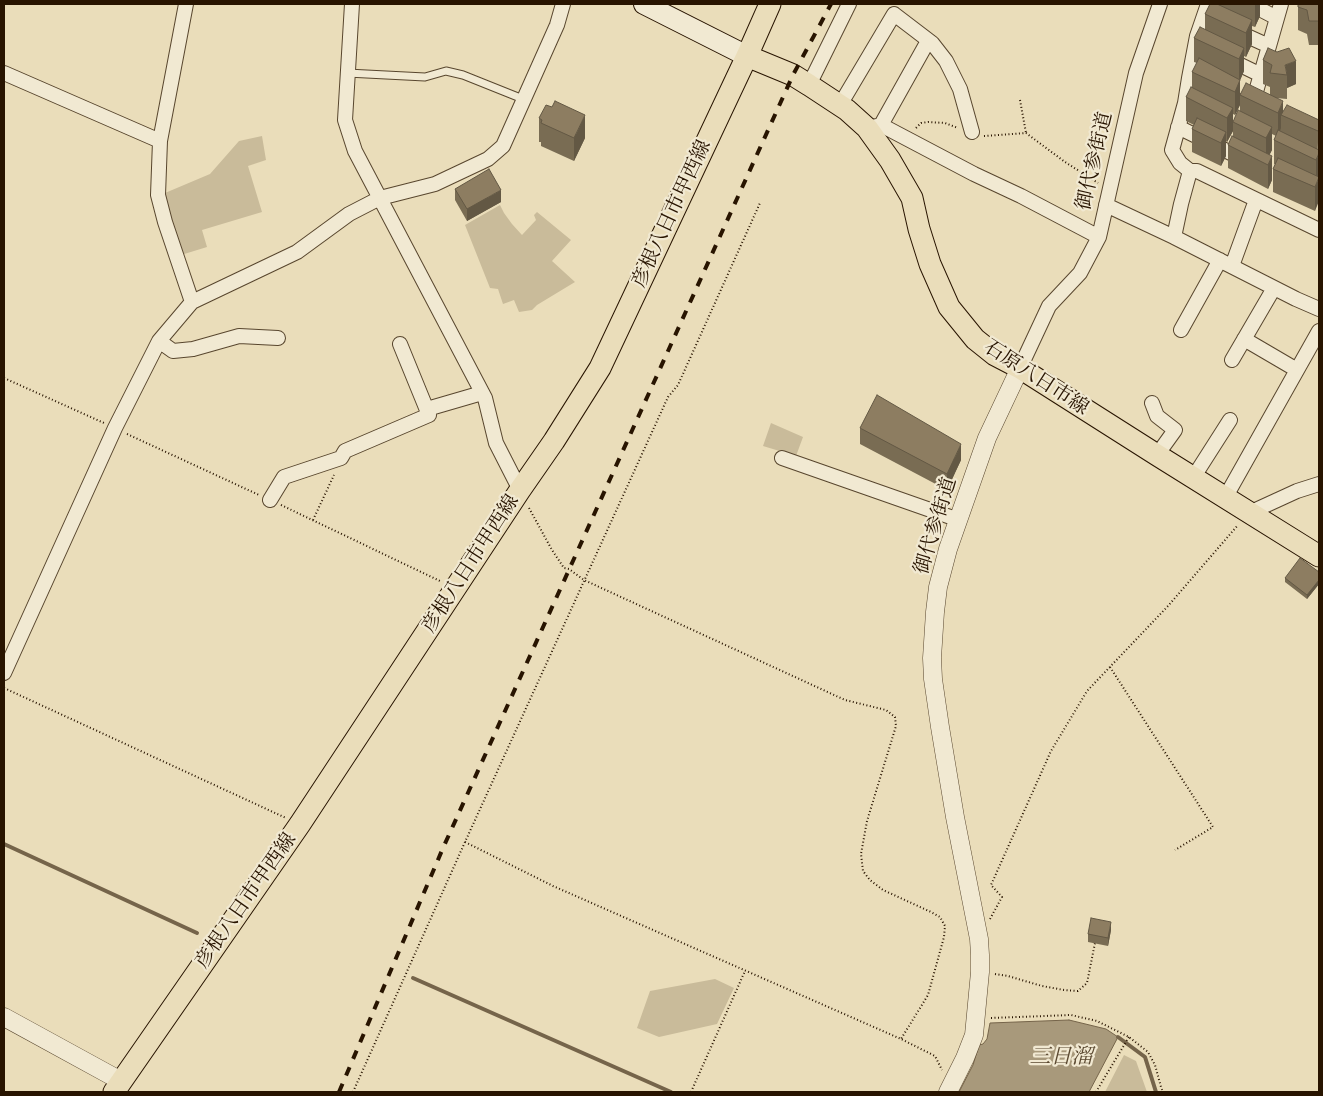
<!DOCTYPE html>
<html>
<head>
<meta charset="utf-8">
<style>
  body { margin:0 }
  #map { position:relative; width:1323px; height:1096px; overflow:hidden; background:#eaddba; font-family:"Old Standard TT",serif }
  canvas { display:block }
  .frame { position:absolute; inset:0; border:5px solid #281400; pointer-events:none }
</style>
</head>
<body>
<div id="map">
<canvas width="1323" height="1096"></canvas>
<div class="frame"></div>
</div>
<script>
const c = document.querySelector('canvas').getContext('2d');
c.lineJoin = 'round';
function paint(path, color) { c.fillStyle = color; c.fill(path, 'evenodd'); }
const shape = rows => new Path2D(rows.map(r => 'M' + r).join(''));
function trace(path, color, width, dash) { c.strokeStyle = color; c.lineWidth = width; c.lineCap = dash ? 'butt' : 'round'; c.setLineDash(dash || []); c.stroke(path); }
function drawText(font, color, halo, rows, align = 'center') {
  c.font = font + ' "Old Standard TT","Noto Serif JP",serif'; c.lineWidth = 4.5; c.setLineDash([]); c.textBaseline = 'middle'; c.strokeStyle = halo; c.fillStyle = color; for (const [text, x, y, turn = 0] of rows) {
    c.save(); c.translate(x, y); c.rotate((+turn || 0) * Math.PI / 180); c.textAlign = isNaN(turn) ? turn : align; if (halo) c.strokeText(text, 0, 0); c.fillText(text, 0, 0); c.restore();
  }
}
paint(shape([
  [262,136,266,160,248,166,262,212,202,230,207,247,181,255,165,193,210,174,239,141],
  [500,205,504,213,512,224,522,235,536,220,534,215,537,212,571,240,552,261,575,282,537,305,532,310,519,312,514,300,503,304,498,289,490,288,465,225],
  [771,423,803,437,796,456,763,446],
  [715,979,734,988,717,1024,659,1037,637,1028,650,991],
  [1124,1055,1136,1061,1147,1092,1105,1092]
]), '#c9bb9a');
const water = shape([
  [1069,1020,1106,1029,1118,1037,1089,1092,959,1092,973,1065,979,1045,983,1044,987,1039,990,1023,1069,1020]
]);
paint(water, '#a8997b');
trace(water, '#75644a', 1);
trace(shape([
  [4,844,197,933],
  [413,978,671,1092],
  [1118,1037,1145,1057,1156,1092]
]), '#75644a', 4);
const service = shape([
  [347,73,425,77,446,71,463,75,523,99]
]);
const minor = shape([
  [186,4,160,141,158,195,165,222,192,302],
  [352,4,345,120,355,151,485,398,496,443,520,490],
  [1250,4,1277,18],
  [1236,31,1269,46],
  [1228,59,1261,75],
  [4,73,160,141],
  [809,85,849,4],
  [1253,102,1281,4],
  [840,105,894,14,932,43,946,61,960,89,972,132],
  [881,125,928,41],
  [1178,127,1245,160],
  [867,128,881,125,974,174,1021,196,1099,237],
  [1190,171,1197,171,1319,230],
  [1106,205,1174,237,1296,299,1319,309],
  [1174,237,1181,204,1190,171,1180,163,1172,150,1185,103,1189,78,1197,36,1208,4],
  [1232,266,1256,200],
  [1181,330,1220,260],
  [1244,339,1297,370],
  [159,341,173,351,193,349,239,336,278,338],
  [1232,360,1274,288],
  [1020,368,1049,306,1080,273,1099,237,1136,73,1160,4],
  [1152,403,1157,416,1175,430,1157,455],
  [427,409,482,393],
  [782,458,959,520],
  [1193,478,1230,420],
  [1225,498,1319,331],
  [270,500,284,477,341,458,345,451,429,415,400,344],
  [1249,513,1297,491,1319,484],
  [4,673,115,428,159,341,192,302,297,252,349,214,380,198,435,184,488,159,503,146,557,25,563,4]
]);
const tertiary = shape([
  [4,1017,121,1081],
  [948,1092,965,1058,974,1035,980,972,980,955,979,939,955,817,940,727,933,679,932,658,935,612,938,587,948,549,987,438,1020,368]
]);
const secondary = shape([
  [644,4,747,56]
]);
const primary = shape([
  [747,56,793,75,809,85,847,110,867,128,890,160,912,198,919,229,930,264,949,307,975,339,995,355,1020,368,1157,455,1319,556],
  [114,1092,300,824,520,490,554,441,600,368,747,56,770,4]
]);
trace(service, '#58462e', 9);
trace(minor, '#58462e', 16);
trace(tertiary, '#58462e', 19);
trace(secondary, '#281400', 22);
trace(primary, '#281400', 23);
trace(shape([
  [1020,100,1026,133],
  [916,128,921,123,928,122,945,123,958,128],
  [984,136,1026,133,1065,162,1098,183],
  [4,378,104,423],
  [127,434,259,495],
  [281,505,442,582],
  [529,508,552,550,564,568,569,569,584,580,845,700,886,710,895,717,896,726,867,821,861,854,863,871,870,880,883,890,931,912,940,917,945,926,944,937,928,995,901,1039],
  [313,520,334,475],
  [1110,667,1213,827,1175,850],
  [4,688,286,818],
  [465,842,553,886,901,1039,935,1056,942,1070],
  [990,919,1002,897,991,885,1051,751,1087,691,1168,606,1238,525],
  [995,974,1008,976,1042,986,1064,990,1078,991,1087,983,1095,943],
  [991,1018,1071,1015,1097,1021,1129,1037,1148,1052,1155,1065,1161,1087,1163,1092],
  [353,1092,465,842,668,397,678,385,760,203],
  [691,1092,745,971],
  [1096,1092,1129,1037]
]), '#281400', 2, [1, 2.5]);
trace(service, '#f1e9d2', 7);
trace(minor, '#f1e9d2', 14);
trace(tertiary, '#f1e9d2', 18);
trace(secondary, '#f1e9d2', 20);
trace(primary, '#eaddba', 21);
trace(shape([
  [339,1092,443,848,793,75,831,4]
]), '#281400', 4, [9, 9]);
paint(shape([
  [1210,4,1260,4,1260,16,1255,27,1252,26,1252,44,1246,57,1244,56,1244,71,1240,80,1240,93,1270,94,1270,87,1263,84,1263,60,1268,48,1296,84,1287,88,1287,99,1276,98,1283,112,1319,120,1315,211,1273,192,1273,169,1275,164,1274,164,1274,140,1276,136,1272,134,1272,150,1269,155,1272,180,1268,189,1228,168,1228,145,1233,136,1233,122,1240,111,1240,105,1235,115,1233,114,1233,131,1227,142,1226,141,1226,156,1221,166,1192,152,1192,129,1194,125,1186,121,1186,97,1192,87,1192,72,1197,63,1194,62,1194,38,1205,30,1205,14],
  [1319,4,1319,45,1309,45,1307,34,1298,30,1298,7],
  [539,118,585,138,574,161,541,146,541,142,539,142],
  [455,189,501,202,467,221,455,200],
  [860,428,961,460,947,490,860,444],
  [1319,572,1319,584,1307,599,1285,582,1285,578],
  [1111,930,1108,946,1088,942,1088,934]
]), '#796c53');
paint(shape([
  [1255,4,1260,4,1260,16,1255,27],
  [1252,20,1252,44,1246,57,1246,33],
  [1244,48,1244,71,1239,83,1239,59],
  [1296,61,1296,84,1287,88,1287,75,1285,65],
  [1240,80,1240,105,1235,115,1235,92],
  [1283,101,1283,116,1281,115,1281,128,1278,137,1278,113],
  [1233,108,1233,131,1227,142,1227,118],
  [585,115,585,138,574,161,574,138],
  [1272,127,1272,150,1266,162,1266,138],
  [1319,128,1319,151,1318,155,1318,131],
  [1226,132,1226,156,1221,166,1221,143],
  [1319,153,1319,176,1316,183,1316,160],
  [1272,156,1272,180,1268,189,1268,165],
  [1319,177,1319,201,1315,211,1315,187],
  [501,190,501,202,467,221,467,209],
  [961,444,961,460,947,490,947,474],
  [1319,580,1319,584,1307,599,1307,595],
  [1111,922,1111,930,1108,946,1108,938]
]), '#635844');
const building = shape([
  [1210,4,1217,4,1252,20,1246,33,1205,14,1210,4],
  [1298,4,1319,4,1319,21,1309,21,1307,10,1298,7,1298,4],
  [1200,27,1244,48,1239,59,1194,38,1200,27],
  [1268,48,1277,52,1289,48,1296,61,1285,65,1287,75,1270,73,1272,65,1263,60,1268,48],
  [1199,58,1240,80,1235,92,1192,72,1199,58],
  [1246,83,1283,101,1278,113,1240,95,1246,83],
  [1191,87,1233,108,1227,118,1186,97,1191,87],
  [555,101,585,115,574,138,541,123,542,120,539,118,546,105,552,107,555,101],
  [1287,105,1319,120,1319,128,1318,131,1281,115,1287,105],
  [1238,110,1272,127,1266,138,1233,122,1238,110],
  [1197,118,1226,132,1221,143,1192,129,1197,118],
  [1278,130,1319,150,1319,153,1316,160,1274,140,1278,130],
  [1232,136,1272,156,1268,165,1228,145,1232,136],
  [1278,158,1319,177,1315,187,1273,169,1278,158],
  [489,169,501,190,467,209,455,189,489,169],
  [877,395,961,444,947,474,860,428,877,395],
  [1300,558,1319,572,1319,580,1307,595,1285,578,1300,558],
  [1091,918,1111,922,1108,938,1088,934,1091,918]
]);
paint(building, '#8d7d61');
trace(building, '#635844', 1);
drawText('20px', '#281400', '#f1e9d2', [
  ["御代参街道",1095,161,-77],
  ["彦根八日市甲西線",672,214,-65],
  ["石原八日市線",1036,378,33],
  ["御代参街道",936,526,-73],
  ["彦根八日市甲西線",471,564,-57],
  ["彦根八日市甲西線",246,901,-55]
]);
drawText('italic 21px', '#5b4931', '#f1e9d2', [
  ["三日溜",1061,1057]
]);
</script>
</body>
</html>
